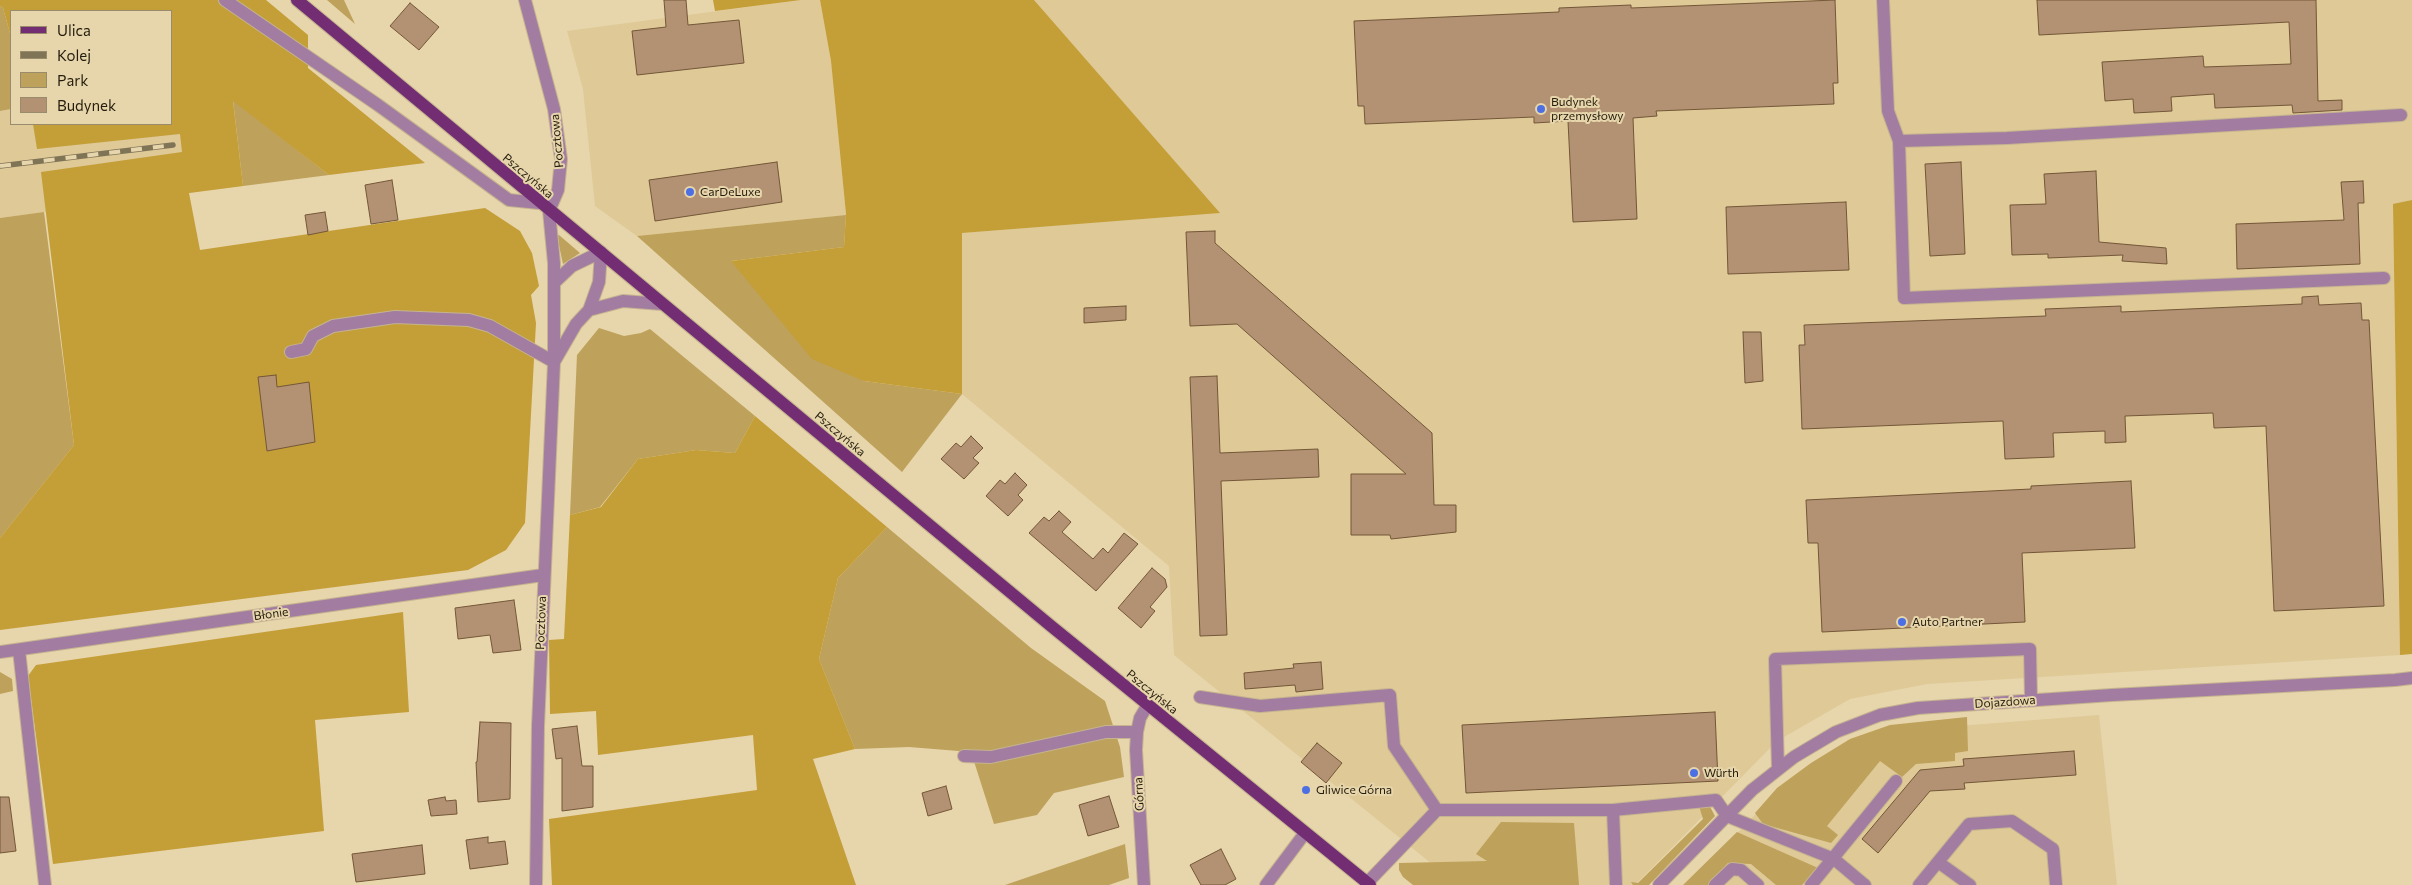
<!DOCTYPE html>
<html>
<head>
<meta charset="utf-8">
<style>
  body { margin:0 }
  #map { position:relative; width:2412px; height:885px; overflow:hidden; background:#e7d5ab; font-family:Commissioner,sans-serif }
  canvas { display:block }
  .legend { position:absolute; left:10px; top:10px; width:162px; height:115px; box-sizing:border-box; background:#e7d5ab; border:1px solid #998b6c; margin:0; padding:6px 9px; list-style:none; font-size:15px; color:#241d0d }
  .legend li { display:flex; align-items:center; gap:10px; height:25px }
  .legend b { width:25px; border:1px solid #998b6c }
</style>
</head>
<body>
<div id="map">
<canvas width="2412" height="885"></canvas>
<ul class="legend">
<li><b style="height:6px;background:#732d73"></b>Ulica</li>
<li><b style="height:6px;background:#807457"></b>Kolej</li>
<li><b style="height:14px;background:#bea15a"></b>Park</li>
<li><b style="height:14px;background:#b29272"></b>Budynek</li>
</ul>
</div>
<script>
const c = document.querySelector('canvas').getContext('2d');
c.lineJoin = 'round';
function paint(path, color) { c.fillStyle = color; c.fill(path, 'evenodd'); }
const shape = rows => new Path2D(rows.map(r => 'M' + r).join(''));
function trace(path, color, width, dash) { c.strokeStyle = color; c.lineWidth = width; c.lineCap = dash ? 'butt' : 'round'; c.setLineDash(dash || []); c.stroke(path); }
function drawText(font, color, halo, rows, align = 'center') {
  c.font = font + ' Commissioner,sans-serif'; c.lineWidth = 4; c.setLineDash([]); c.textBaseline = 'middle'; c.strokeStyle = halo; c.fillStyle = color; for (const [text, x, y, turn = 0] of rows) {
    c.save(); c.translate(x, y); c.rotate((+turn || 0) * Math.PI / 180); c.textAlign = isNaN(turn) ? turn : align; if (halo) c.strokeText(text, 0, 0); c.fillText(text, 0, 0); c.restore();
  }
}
paint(shape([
  [801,0,820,0,831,61,846,215,637,236,595,206,583,89,567,31],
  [1034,0,2412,0,2412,200,2393,205,2400,655,1927,684,1850,699,1777,741,1635,885,1458,885,1174,655,1169,566,962,394,962,233,1219,213],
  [11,109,11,124,171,124,243,186,0,218,0,111],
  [2099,715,2117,885,1688,885,1768,801,1907,730]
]), '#dec997');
paint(shape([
  [327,0,344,0,355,24],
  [0,6,3,8,11,37,11,109,0,111],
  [233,100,329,175,243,186],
  [44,212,74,445,0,538,0,218],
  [846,215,844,247,731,261,864,381,962,394,902,472,637,236],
  [559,235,580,253,563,264,557,236],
  [599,328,624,336,641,333,650,329,755,416,735,453,696,450,638,459,600,507,570,515,577,355],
  [887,527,1031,648,1105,701,1120,747,1124,777,1054,793,1037,815,994,824,971,752,909,747,855,749,819,659,838,578],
  [0,672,12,679,13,691,0,694],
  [1967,717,1968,751,1955,753,1955,761,1916,764,1902,777,1880,761,1827,826,1838,835,1831,843,1763,824,1755,813,1777,788,1811,763,1850,739,1890,725],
  [1707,801,1715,816,1649,885,1633,885,1631,882,1638,883,1703,819,1699,806],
  [1501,822,1574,823,1579,885,1413,885,1403,877,1399,870,1399,863,1487,861,1476,854],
  [1737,832,1818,868,1802,885,1776,885,1751,864,1728,863,1708,885,1683,885],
  [1125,844,1129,878,1109,885,1005,885]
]), '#bea15a');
paint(shape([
  [0,0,266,0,308,35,308,68,425,163,329,175,233,101,243,186,189,193,200,250,485,208,520,231,532,253,539,286,531,295,536,323,525,523,506,550,468,570,0,630,0,538,74,445,41,172,182,152,180,134,37,149,33,124,171,124,171,11,11,11,11,37,3,8,0,6],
  [713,0,801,0,715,11],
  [820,0,1034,0,1220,213,962,233,962,394,864,381,812,359,731,261,844,247,846,214,831,61],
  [2412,200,2412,654,2400,655,2393,204],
  [755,416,887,527,838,578,819,659,855,749,813,759,856,885,552,885,549,819,757,790,753,735,598,755,596,711,550,714,549,640,564,639,570,515,601,507,638,459,696,450,735,453],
  [403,612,409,712,315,720,324,831,53,864,28,676,36,665]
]), '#c49e37');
const building = shape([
  [664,0,686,0,688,25,739,20,744,63,637,75,632,31,666,27,664,0],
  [1835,0,1838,83,1833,83,1834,104,1656,111,1657,116,1633,118,1637,219,1573,222,1568,121,1534,123,1534,117,1365,124,1364,106,1358,106,1354,21,1559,12,1559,8,1631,5,1631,8,1835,0],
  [2037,0,2316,0,2318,101,2342,100,2342,110,2293,113,2292,105,2215,108,2214,94,2171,97,2172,111,2134,113,2133,99,2105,101,2102,62,2203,56,2204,67,2291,64,2289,22,2039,35,2037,0],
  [410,3,439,27,419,50,390,26,410,3],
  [777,162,782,202,655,221,649,180,777,162],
  [1961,162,1965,254,1930,256,1925,164,1961,162],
  [2096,171,2099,242,2166,248,2167,264,2122,261,2123,255,2048,258,2048,254,2012,255,2010,205,2046,204,2044,174,2096,171],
  [392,180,398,220,371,224,365,185,392,180],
  [2363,181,2364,203,2358,203,2360,264,2237,269,2236,224,2344,220,2341,182,2363,181],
  [1846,202,1849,270,1728,274,1726,207,1846,202],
  [325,212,328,231,308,235,305,215,325,212],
  [1215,231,1215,243,1432,433,1434,505,1456,505,1456,532,1391,539,1390,535,1351,535,1351,474,1406,474,1237,324,1190,326,1186,232,1215,231],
  [2318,296,2319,305,2361,303,2362,320,2369,320,2384,606,2274,611,2266,426,2214,428,2213,413,2125,416,2126,442,2105,443,2105,431,2053,433,2054,457,2005,459,2003,421,1802,429,1799,345,1805,345,1804,325,2046,316,2045,309,2121,306,2121,312,2302,304,2302,297,2318,296],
  [1126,306,1126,320,1084,323,1084,308,1126,306],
  [1743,332,1761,332,1763,381,1745,383,1743,332],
  [276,375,277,387,309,382,315,442,267,451,258,377,276,375],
  [1217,376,1220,453,1318,449,1319,477,1221,481,1227,635,1200,636,1190,377,1217,376],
  [971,436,983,448,973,458,979,463,964,479,941,459,956,443,961,447,971,436],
  [1015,473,1027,485,1018,495,1023,500,1008,516,986,496,1000,480,1005,484,1015,473],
  [2131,481,2135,548,2022,553,2025,622,1822,632,1818,543,1808,543,1806,500,2031,489,2031,486,2131,481],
  [1059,511,1071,522,1062,532,1093,559,1103,548,1108,553,1124,533,1138,544,1096,591,1029,533,1044,517,1049,521,1059,511],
  [1152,568,1165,579,1167,587,1150,607,1155,611,1141,628,1118,608,1152,568],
  [514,600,521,650,493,653,490,635,458,639,455,608,514,600],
  [1321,662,1323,689,1296,692,1295,685,1245,689,1244,673,1294,668,1293,664,1321,662],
  [1715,712,1718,781,1466,793,1462,725,1715,712],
  [480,722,511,723,510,799,478,802,476,762,477,762,480,722],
  [577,726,582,766,593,766,593,807,562,811,562,758,556,759,552,729,577,726],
  [1317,743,1342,763,1326,783,1301,762,1317,743],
  [2074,751,2076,775,1964,783,1965,789,1930,791,1878,853,1862,839,1920,770,1964,766,1963,759,2074,751],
  [946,786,952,809,928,816,922,793,946,786],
  [1109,796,1119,827,1088,836,1079,805,1109,796],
  [0,797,9,797,16,851,0,853,0,797],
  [445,797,446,801,456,800,457,814,431,816,428,800,445,797],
  [488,837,488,843,505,841,508,864,470,869,466,840,488,837],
  [422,845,425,874,356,882,352,854,422,845],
  [1221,849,1236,879,1225,885,1201,885,1190,865,1221,849]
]);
paint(building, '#b29272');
trace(building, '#745738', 1);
const minor = shape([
  [225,0,378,105,509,200,539,203],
  [525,0,554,109,561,159,558,190,549,211,554,263,554,362,538,726,536,885],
  [1883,0,1888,111,1899,141,2007,138,2401,115],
  [1899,141,1904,298,2384,278],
  [589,310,623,301,662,304],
  [291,352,306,349,313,336,333,326,395,317,469,320,490,326,554,362],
  [554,362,576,324,589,310,599,282,601,252,572,266,554,283],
  [19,650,45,885],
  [0,652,543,575],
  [1200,697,1260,706,1390,695,1394,746,1437,810],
  [964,756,991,757,1106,732,1137,732],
  [1778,769,1775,659,2030,649,2031,700],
  [1938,862,1970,885],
  [1367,883,1437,810,1613,810],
  [1144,885,1136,750,1137,732,1140,718,1147,706],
  [1266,885,1305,833],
  [1616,885,1613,810,1716,800,1727,816,1834,859,1865,885],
  [1659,885,1752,790,1794,757,1836,732,1880,715,1918,708,2112,695,2395,680,2412,678],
  [1715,885,1732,869,1741,870,1758,885],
  [1811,885,1896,781],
  [1919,885,1969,824,2012,821,2053,849,2056,885]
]);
const major = shape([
  [297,0,1051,626,1370,885]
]);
trace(minor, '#c4b48f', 14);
trace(major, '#c4b48f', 14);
trace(minor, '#a37ca2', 12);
trace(major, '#732d73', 12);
const rail = shape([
  [0,166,173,145]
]);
trace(rail, '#807457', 5.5);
trace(rail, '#e7d5ab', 4, [11]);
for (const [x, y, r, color] of [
  [1541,109,5,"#4c6fe3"],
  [690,192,5,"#4c6fe3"],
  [1902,622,5,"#4c6fe3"],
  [1694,773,5,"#4c6fe3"],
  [1306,790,5,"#4c6fe3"]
]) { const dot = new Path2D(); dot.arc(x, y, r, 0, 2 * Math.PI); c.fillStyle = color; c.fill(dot); trace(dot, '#e7d5ab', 2); }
drawText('12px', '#241d0d', '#e7d5ab', [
  ["Budynek",1551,102],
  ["przemysłowy",1551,116],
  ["CarDeLuxe",700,192],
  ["Auto Partner",1912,622],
  ["Würth",1704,773],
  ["Gliwice Górna",1316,790]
], 'left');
drawText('12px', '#241d0d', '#e7d5ab', [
  ["Pocztowa",557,141,-95],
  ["Pszczyńska",528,176,40],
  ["Pszczyńska",840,434,40],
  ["Błonie",271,614,-8],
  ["Pocztowa",541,623,-88],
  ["Pszczyńska",1152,692,39],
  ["Dojazdowa",2005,702,-4],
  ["Górna",1139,794,-93]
]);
</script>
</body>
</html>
